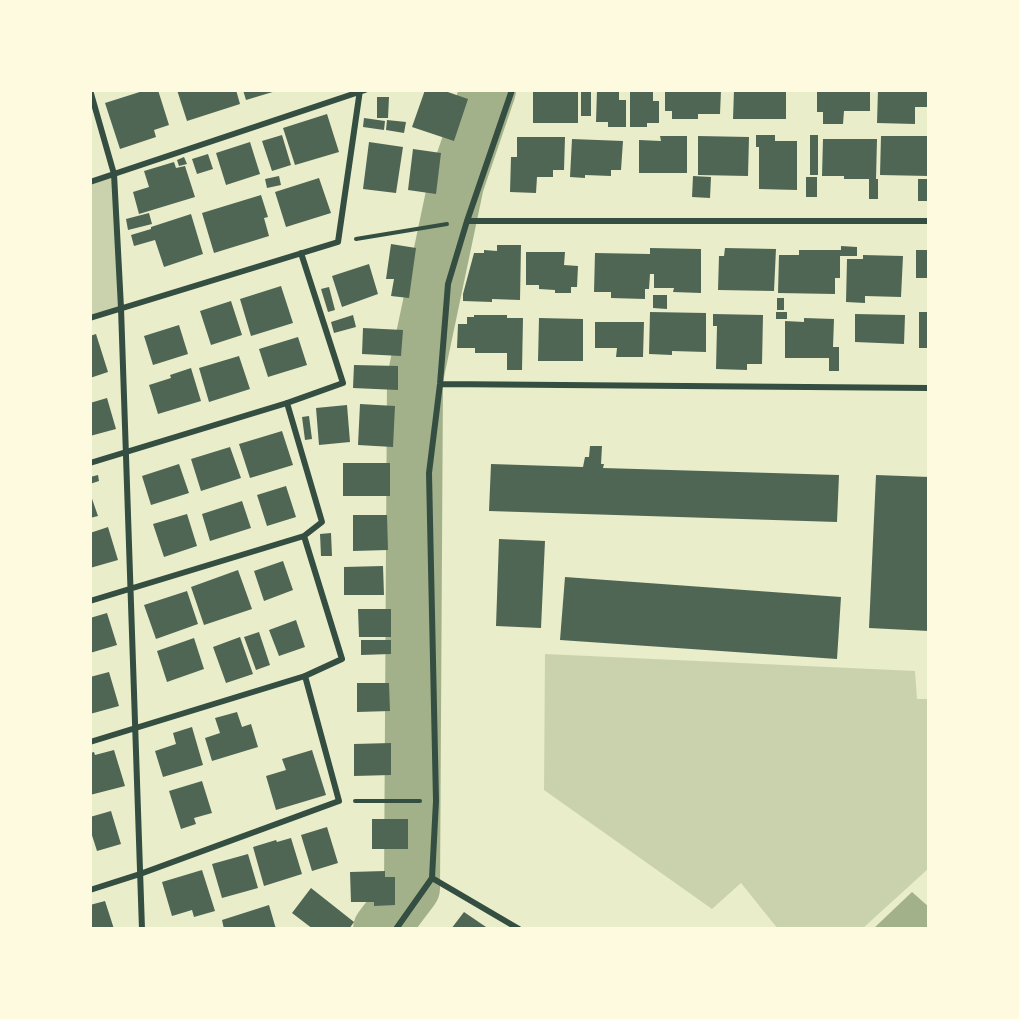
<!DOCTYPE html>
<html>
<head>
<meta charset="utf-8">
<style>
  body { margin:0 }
  #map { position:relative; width:1019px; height:1019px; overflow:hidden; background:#e9edc9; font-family:Roboto,sans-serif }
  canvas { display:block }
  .frame { position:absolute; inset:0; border:92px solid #fefae0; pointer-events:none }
</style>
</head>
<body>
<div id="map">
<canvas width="1019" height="1019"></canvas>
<div class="frame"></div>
</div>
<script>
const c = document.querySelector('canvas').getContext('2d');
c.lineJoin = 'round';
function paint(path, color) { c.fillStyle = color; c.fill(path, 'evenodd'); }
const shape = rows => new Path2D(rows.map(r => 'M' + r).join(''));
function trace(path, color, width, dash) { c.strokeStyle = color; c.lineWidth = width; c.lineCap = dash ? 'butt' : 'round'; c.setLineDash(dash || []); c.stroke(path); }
paint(shape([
  [114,174,121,308,90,318,90,182],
  [545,654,915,671,917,699,929,699,929,868,862,929,778,929,741,883,712,909,544,790]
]), '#cad2ad');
paint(shape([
  [912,892,929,907,929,929,873,929]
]), '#a3b18a');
trace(shape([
  [381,929,412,888,415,379,456,184,488,90]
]), '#a3b18a', 56);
paint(shape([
  [146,90,158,90,169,125,154,130,156,137,120,149,105,103],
  [177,90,236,90,240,104,187,121],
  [243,90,276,90,276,91,246,100],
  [425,90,442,90,468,99,454,141,412,127],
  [533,90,578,90,578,123,533,123],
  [581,90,591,90,591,116,581,116],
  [597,90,614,90,614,92,619,92,619,100,626,100,626,127,608,127,608,122,596,122],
  [630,90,649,90,649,92,653,92,653,101,659,101,659,123,647,123,647,127,630,127],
  [665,90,721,90,720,114,698,114,698,119,672,119,672,111,665,111],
  [734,90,786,90,786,119,733,119],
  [817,90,870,90,870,111,844,111,843,124,823,124,823,112,817,112],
  [878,90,929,90,929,107,915,107,915,124,877,123],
  [377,97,389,97,388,118,377,118],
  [327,114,339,152,295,165,283,128],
  [364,118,385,121,384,130,363,127],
  [387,120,406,122,404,133,386,130],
  [282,135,291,165,272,171,262,141],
  [756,135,775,135,775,141,797,141,797,190,759,189,759,147,756,147],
  [810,135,818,135,818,175,810,175],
  [660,136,687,136,687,173,639,173,639,140,661,141],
  [698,136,749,137,748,176,698,175],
  [881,136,929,136,929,176,880,175],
  [517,137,565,137,564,170,553,170,553,177,537,177,536,193,510,192,511,157,517,157],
  [572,139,623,141,621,170,611,170,611,176,585,175,585,178,570,177],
  [823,139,877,139,876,179,878,179,878,199,869,199,869,179,844,179,844,176,822,176],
  [250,142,260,174,226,185,216,153],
  [369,142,403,147,396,193,363,189],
  [413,149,441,153,436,194,408,190],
  [208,154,213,169,197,174,192,159],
  [184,157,187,164,179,166,177,160],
  [174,162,176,168,185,166,195,197,139,214,133,192,149,187,144,171],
  [279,176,281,185,267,188,265,179],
  [693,176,711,177,710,198,692,197],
  [806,177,817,177,817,197,806,197],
  [319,178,331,213,286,227,275,192],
  [918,179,929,179,929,201,918,201],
  [261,195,268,217,264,218,269,236,214,253,202,213],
  [149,213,152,224,128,230,126,219],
  [191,214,203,254,164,267,155,240,134,246,131,235,151,229,151,227],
  [391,244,416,248,409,298,391,296,394,279,386,279],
  [497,245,521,245,520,300,492,299,492,302,463,301,463,294,474,253,484,253,484,250,497,251],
  [841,246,857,247,857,256,840,256,840,278,835,278,835,294,778,293,779,255,799,255,799,250,841,250],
  [650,248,701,249,701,293,673,292,674,288,654,288,654,274,650,274,649,289,645,289,645,299,611,298,611,292,594,292,595,253,650,254],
  [725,248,776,249,774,291,718,290,719,256,724,256],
  [916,250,929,250,929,278,916,278],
  [526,252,565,252,564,265,578,266,577,287,571,287,571,293,555,293,555,290,539,289,539,285,526,285],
  [863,255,903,256,901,297,865,296,865,303,846,302,847,259,863,259],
  [369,264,378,294,342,307,332,276],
  [281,286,293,323,251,336,240,299],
  [329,287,335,310,328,312,321,289],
  [653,295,667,295,667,309,653,308],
  [777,298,784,298,784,310,777,310],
  [231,301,242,335,211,345,200,311],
  [650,312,706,313,706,352,672,351,672,355,649,354],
  [776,312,787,312,787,319,776,319],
  [919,312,929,312,929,348,919,348],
  [713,314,763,315,762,364,747,364,747,370,716,369,717,326,713,326],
  [855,314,905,315,904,344,855,342],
  [353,315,356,327,334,333,331,322],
  [474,315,507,315,507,318,523,318,522,370,507,370,507,353,475,353,475,348,457,348,458,324,467,324,467,317,474,317],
  [539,318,583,319,583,361,538,361],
  [804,318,834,319,833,347,839,347,839,371,829,371,829,358,785,358,785,321,804,322],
  [595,322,644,322,643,357,616,357,617,348,595,348],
  [179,325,188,354,153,365,144,336],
  [363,328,403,330,401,356,362,354],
  [96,334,108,372,90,378,90,336],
  [298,337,307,365,268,377,259,349],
  [239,356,250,389,209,402,199,368],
  [354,365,398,366,398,390,353,388],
  [191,368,201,401,158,414,149,385,171,378,170,375],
  [107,398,116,429,90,436,90,403],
  [360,404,395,406,393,447,358,445],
  [347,405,350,442,319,445,316,408],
  [309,416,312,439,305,440,302,417],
  [282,431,293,465,250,478,239,444],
  [590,446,602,446,601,464,604,464,603,468,839,475,837,522,489,511,491,464,583,467,585,457,589,457],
  [230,447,241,478,201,491,191,459],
  [343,463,390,463,390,496,343,496],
  [179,464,189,493,151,505,142,476],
  [98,475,99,481,90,484,90,477],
  [876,475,929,477,929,631,869,628],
  [286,486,296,517,267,526,257,495],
  [90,493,98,516,90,518],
  [242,501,251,528,210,541,202,514],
  [187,514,197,546,164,557,153,524],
  [353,515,387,515,388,550,353,551],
  [108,527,118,560,90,568,90,533],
  [331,533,332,556,321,556,320,534],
  [499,539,545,541,541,628,496,626],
  [283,561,293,590,264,601,254,571],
  [383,566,384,595,344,595,344,567],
  [238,570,252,609,204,625,191,587],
  [565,577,841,597,837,659,560,640],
  [187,591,198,624,156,639,144,605],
  [358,609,391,609,391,637,359,637],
  [107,613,117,645,90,653,90,618],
  [296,620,305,647,279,656,269,630],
  [259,632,270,665,256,670,244,637],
  [240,637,253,674,226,683,213,647],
  [194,638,204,669,167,682,157,651],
  [361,640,391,640,391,654,361,655],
  [109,672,119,706,90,714,90,677],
  [357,683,389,683,390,711,357,712],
  [237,712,242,727,251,724,258,747,212,761,205,738,220,733,215,718],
  [192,727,203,765,163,777,155,751,176,744,173,733],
  [391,743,391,775,354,776,354,744],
  [114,750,125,786,90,795,90,753,94,752,95,755],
  [312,750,326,795,276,810,266,776,286,770,282,759],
  [202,781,212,813,194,818,196,824,181,829,169,791],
  [111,811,121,844,97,851,90,829,90,817],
  [372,819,408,819,408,849,372,849],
  [327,827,338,863,312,871,301,835],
  [291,838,302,874,264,886,253,847,276,840,277,842],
  [248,854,258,888,222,898,212,864],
  [202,870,215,911,194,917,192,910,172,916,162,882],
  [385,871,385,877,395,877,395,905,374,906,374,902,351,902,350,872],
  [311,888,354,922,349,929,313,929,292,913],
  [105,901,114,929,90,929,90,905],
  [269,905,276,929,224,929,222,920],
  [464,912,489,929,451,929]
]), '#4f6655');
trace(shape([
  [356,239,447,224],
  [355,801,420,801]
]), '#344e41', 4);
trace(shape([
  [90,90,114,174,121,308,142,929],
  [90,182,365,90],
  [467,221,929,221],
  [90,318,338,242,360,90],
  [440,384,929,388],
  [90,463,287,403,343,383,301,253],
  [90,601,304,536,322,522,287,403],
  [90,742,305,676,342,659,304,536],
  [432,878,436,801,429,473,440,384,448,284,467,221,512,90],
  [90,890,140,874,339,801,305,676],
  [396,929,432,878,519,929]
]), '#344e41', 6);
</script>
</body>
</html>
